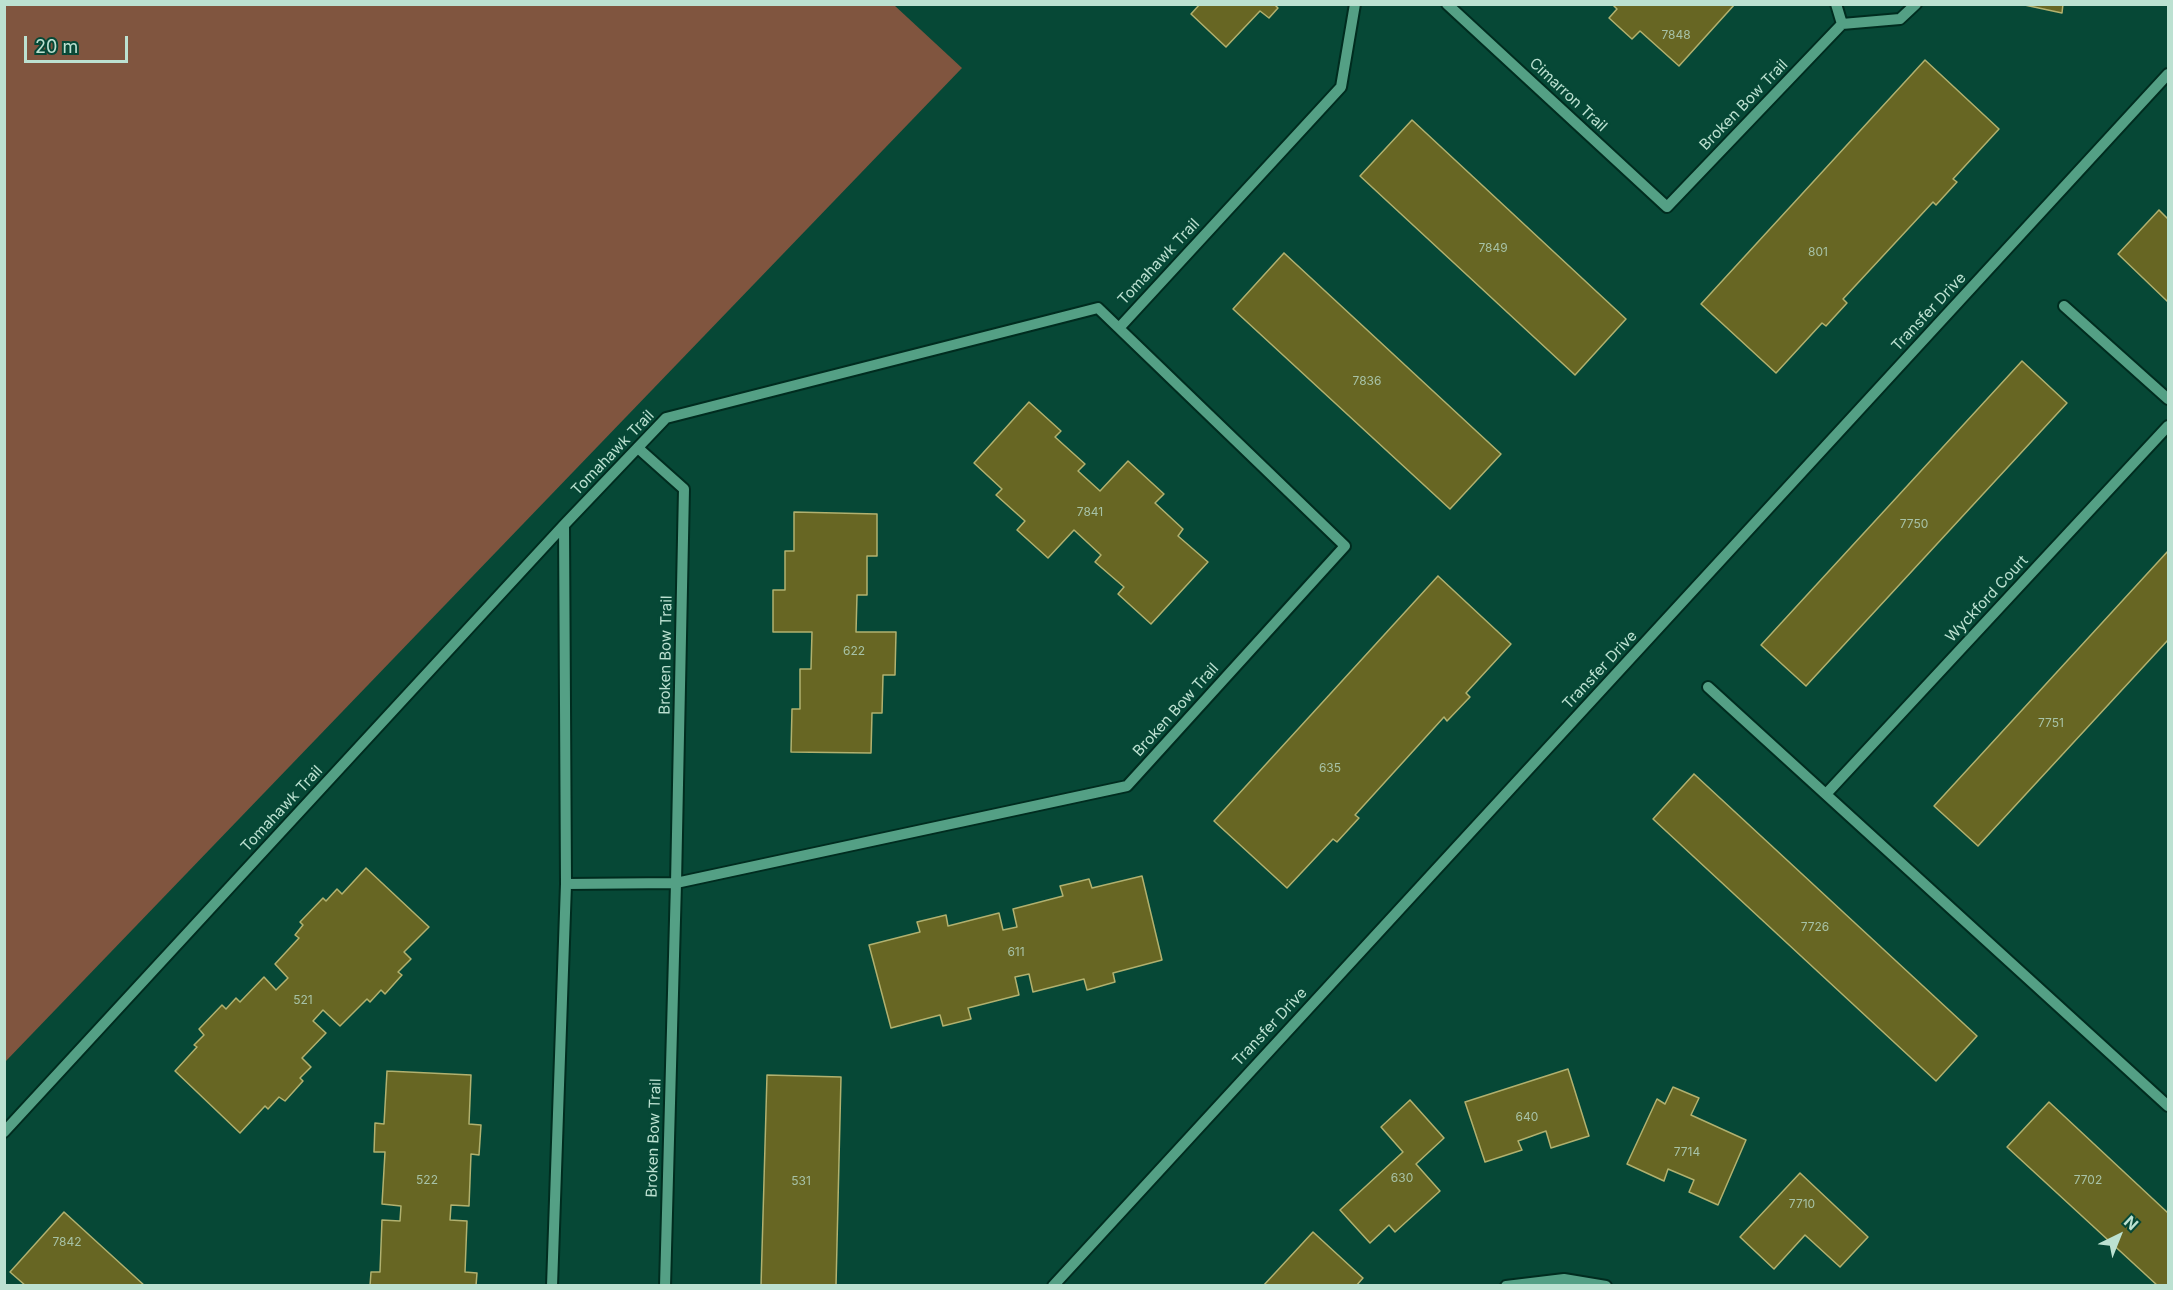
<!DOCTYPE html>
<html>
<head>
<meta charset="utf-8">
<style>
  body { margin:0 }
  #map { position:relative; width:2173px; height:1290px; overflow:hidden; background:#064836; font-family:Inter,sans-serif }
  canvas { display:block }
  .frame { position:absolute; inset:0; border:6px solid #bce1d1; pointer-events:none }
  .north { position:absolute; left:2089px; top:1206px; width:60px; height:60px; -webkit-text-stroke:4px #064836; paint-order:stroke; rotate:43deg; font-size:16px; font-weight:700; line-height:24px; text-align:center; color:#bce1d1 }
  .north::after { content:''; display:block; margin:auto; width:21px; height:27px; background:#bce1d1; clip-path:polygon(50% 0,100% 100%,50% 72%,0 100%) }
  .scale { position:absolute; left:24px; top:36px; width:104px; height:27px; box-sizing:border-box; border:3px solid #bce1d1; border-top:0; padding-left:8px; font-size:18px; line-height:21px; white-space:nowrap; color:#bce1d1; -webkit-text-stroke:4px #064836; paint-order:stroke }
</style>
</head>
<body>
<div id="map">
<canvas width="2173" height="1290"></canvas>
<div class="frame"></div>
<div class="north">N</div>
<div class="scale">20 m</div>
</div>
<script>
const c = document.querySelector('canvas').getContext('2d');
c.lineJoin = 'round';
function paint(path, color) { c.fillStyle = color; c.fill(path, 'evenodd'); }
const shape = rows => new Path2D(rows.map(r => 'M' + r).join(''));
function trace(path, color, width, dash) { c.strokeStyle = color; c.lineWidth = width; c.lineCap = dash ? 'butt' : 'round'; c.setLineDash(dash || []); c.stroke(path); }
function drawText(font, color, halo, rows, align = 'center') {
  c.font = font + ' Inter,sans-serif'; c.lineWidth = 5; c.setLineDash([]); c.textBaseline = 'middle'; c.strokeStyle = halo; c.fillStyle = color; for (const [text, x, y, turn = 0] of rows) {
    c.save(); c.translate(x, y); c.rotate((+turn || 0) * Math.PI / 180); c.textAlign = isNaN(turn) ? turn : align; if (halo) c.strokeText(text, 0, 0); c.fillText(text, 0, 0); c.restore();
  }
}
paint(shape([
  [5,4,894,5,962,68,5,1062]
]), '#80553f');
const building = shape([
  [1200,4,1274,4,1278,8,1269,18,1260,11,1226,47,1191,14,1200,4],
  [1612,4,1735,4,1679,66,1640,31,1632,39,1609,18,1617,9,1612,4],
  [2020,4,2063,4,2062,13,2020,4],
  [1925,60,1999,129,1953,179,1957,182,1936,205,1933,202,1843,299,1847,303,1826,326,1822,323,1776,373,1701,304,1925,60],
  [1412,120,1626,319,1575,375,1360,176,1412,120],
  [2159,210,2168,219,2168,302,2118,254,2159,210],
  [1284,253,1501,454,1450,509,1233,309,1284,253],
  [2022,361,2067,403,1806,686,1761,645,2022,361],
  [1029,402,1061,431,1055,437,1085,464,1078,471,1100,491,1128,461,1164,494,1155,503,1183,529,1178,536,1208,562,1151,624,1118,594,1124,587,1095,562,1101,555,1074,530,1048,558,1017,530,1025,521,996,495,1002,489,974,463,1029,402],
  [794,512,877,514,877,556,867,556,867,595,857,595,856,632,896,632,895,675,883,675,882,713,872,713,871,753,791,752,792,709,800,709,800,669,811,669,812,632,773,632,773,590,785,590,785,551,794,551,794,512],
  [2168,551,2168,640,1978,846,1934,806,2168,551],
  [1438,576,1511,644,1466,693,1470,697,1447,721,1444,717,1355,815,1359,818,1337,842,1333,839,1287,888,1214,821,1438,576],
  [1694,774,1977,1036,1936,1081,1653,819,1694,774],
  [366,868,429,927,404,952,411,959,398,972,402,975,385,994,381,990,370,1002,367,999,340,1026,323,1010,313,1021,326,1033,302,1058,311,1067,300,1078,303,1081,285,1101,279,1097,268,1109,265,1106,240,1133,175,1071,197,1047,194,1045,204,1035,199,1029,222,1005,226,1009,236,998,240,1002,264,977,276,990,288,978,275,964,299,938,295,935,303,925,300,922,323,898,326,901,337,889,342,894,366,868],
  [1142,876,1162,960,1113,973,1115,982,1087,990,1084,979,1033,992,1029,974,1015,977,1019,995,968,1008,971,1019,943,1026,940,1015,891,1028,869,945,920,932,917,922,946,915,948,926,999,913,1003,930,1017,927,1013,909,1063,896,1060,886,1089,879,1092,888,1142,876],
  [1568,1069,1589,1136,1551,1148,1546,1131,1518,1141,1522,1150,1485,1162,1465,1102,1568,1069],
  [387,1071,471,1075,469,1124,481,1125,479,1155,471,1154,469,1206,451,1205,450,1220,467,1221,465,1272,477,1273,476,1286,370,1286,371,1272,380,1272,382,1220,400,1221,401,1206,382,1204,385,1152,374,1152,375,1123,384,1124,387,1071],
  [767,1075,841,1077,836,1286,761,1286,767,1075],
  [1673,1087,1699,1098,1691,1115,1746,1140,1718,1205,1689,1192,1694,1180,1668,1169,1664,1181,1627,1164,1657,1099,1665,1104,1673,1087],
  [1410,1100,1444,1138,1416,1164,1440,1191,1395,1232,1389,1225,1370,1243,1340,1210,1403,1152,1381,1127,1410,1100],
  [2049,1102,2168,1213,2168,1286,2158,1286,2007,1147,2049,1102],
  [1800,1173,1868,1237,1840,1267,1805,1235,1774,1269,1740,1237,1800,1173],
  [64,1212,145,1286,26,1286,10,1272,64,1212],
  [1313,1232,1363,1278,1356,1286,1263,1286,1313,1232]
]);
paint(building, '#676623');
trace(building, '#b1b16f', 1.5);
const minor = shape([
  [1447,4,1667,207,1842,24,1900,19,1916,4],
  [1836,4,1842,24],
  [2064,306,2168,399],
  [1119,328,1341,87,1355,4],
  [638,448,684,489,676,883,665,1286],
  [1708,687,2168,1106],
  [1827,793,2168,426],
  [4,1132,564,525,666,418,1098,308,1345,546,1127,786,676,883,566,884],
  [552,1286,566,884,564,525],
  [1053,1286,2168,74],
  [1506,1286,1564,1279,1606,1286]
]);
trace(minor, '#002c1f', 14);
trace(minor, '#54a085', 10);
drawText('12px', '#a7c2a6', null, [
  ["7848",1676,35],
  ["7849",1493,248],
  ["801",1818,252],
  ["7836",1367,381],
  ["7841",1090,512],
  ["7750",1914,524],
  ["622",854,651],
  ["7751",2051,723],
  ["635",1330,768],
  ["7726",1815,927],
  ["611",1016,952],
  ["521",303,1000],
  ["640",1527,1117],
  ["7714",1687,1152],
  ["630",1402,1178],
  ["522",427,1180],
  ["7702",2088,1180],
  ["531",801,1181],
  ["7710",1802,1204],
  ["7842",67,1242]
]);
drawText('15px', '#bce1d1', '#064836', [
  ["Cimarron Trail",1568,95,43],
  ["Broken Bow Trail",1744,105,-46],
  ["Tomahawk Trail",1159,262,-47],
  ["Transfer Drive",1929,312,-47],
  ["Tomahawk Trail",613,453,-46],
  ["Wyckford Court",1987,599,-47],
  ["Broken Bow Trail",666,655,-89],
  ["Transfer Drive",1600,670,-47],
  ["Broken Bow Trail",1176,710,-48],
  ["Tomahawk Trail",282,809,-47],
  ["Transfer Drive",1270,1027,-47],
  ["Broken Bow Trail",654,1138,-88]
]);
</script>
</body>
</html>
